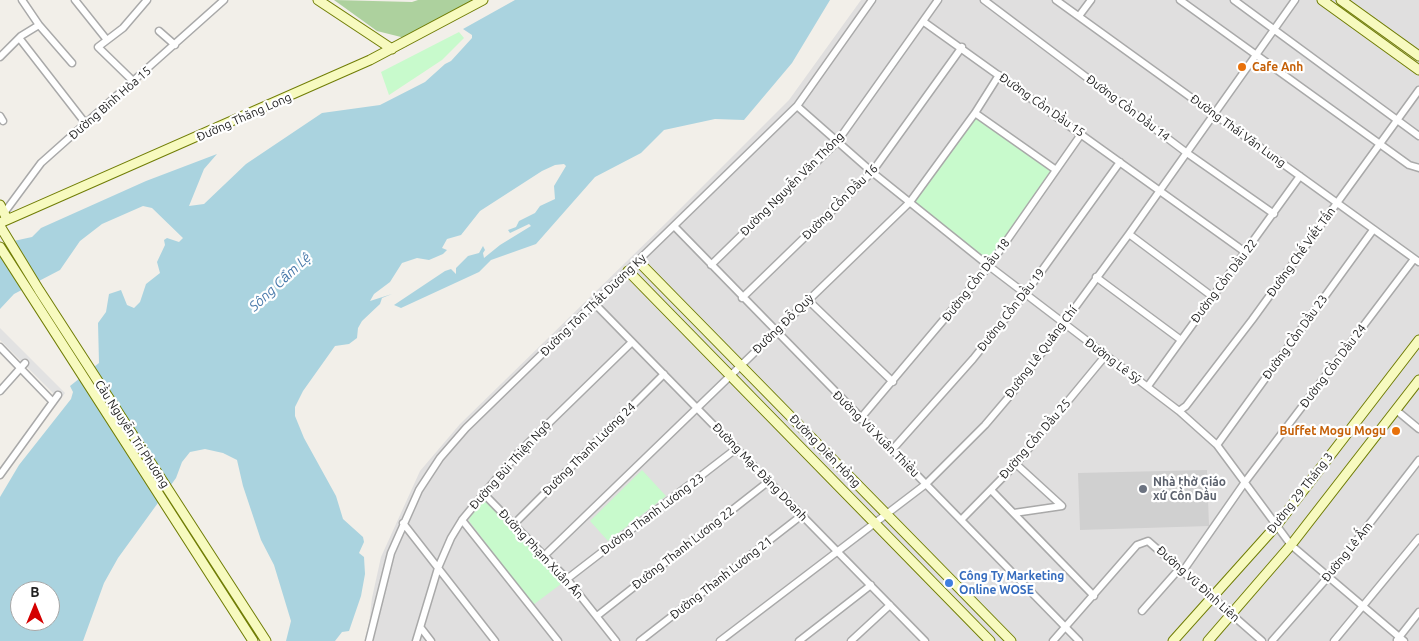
<!DOCTYPE html>
<html>
<head>
<meta charset="utf-8">
<style>
  body { margin:0 }
  #map { position:relative; width:1419px; height:641px; overflow:hidden; background:#f2efe9; font-family:Ubuntu,sans-serif }
  canvas { display:block }
  .north { position:absolute; left:10px; top:581px; width:50px; height:50px; box-sizing:border-box; background:#fff; border:1px solid #a7a7a7; border-radius:50%; rotate:0deg; font-size:14px; font-weight:700; line-height:20px; text-align:center; color:#222 }
  .north::after { content:''; display:block; margin:auto; width:18px; height:22px; background:#d40000; clip-path:polygon(50% 0,100% 100%,50% 72%,0 100%) }
</style>
</head>
<body>
<div id="map">
<canvas width="1419" height="641"></canvas>
<div class="north">B</div>
</div>
<script>
const c = document.querySelector('canvas').getContext('2d');
c.lineJoin = 'round';
function paint(path, color) { c.fillStyle = color; c.fill(path, 'evenodd'); }
const shape = rows => new Path2D(rows.map(r => 'M' + r).join(''));
function trace(path, color, width, dash) { c.strokeStyle = color; c.lineWidth = width; c.lineCap = dash ? 'butt' : 'round'; c.setLineDash(dash || []); c.stroke(path); }
function drawText(font, color, halo, rows, align = 'center') {
  c.font = font + ' Ubuntu,sans-serif'; c.lineWidth = 4.5; c.setLineDash([]); c.textBaseline = 'middle'; c.strokeStyle = halo; c.fillStyle = color; for (const [text, x, y, turn = 0] of rows) {
    c.save(); c.translate(x, y); c.rotate((+turn || 0) * Math.PI / 180); c.textAlign = isNaN(turn) ? turn : align; if (halo) c.strokeText(text, 0, 0); c.fillText(text, 0, 0); c.restore();
  }
}
paint(shape([
  [861,0,1419,0,1419,641,367,641,372,598,381,557,420,471,460,424,668,221,789,100]
]), '#e0dfdf');
paint(shape([
  [1207,470,1209,526,1080,530,1078,473]
]), '#d0d0d0');
paint(shape([
  [334,0,412,2,418,0,475,0,405,38,377,31]
]), '#add19e');
paint(shape([
  [459,32,464,38,442,60,389,95,381,72],
  [975,113,1056,170,989,266,910,202],
  [642,470,666,496,608,541,590,521],
  [483,500,487,500,565,581,533,605,469,521,470,517]
]), '#c8facc');
paint(shape([
  [0,328,65,393,60,400,0,340]
]), '#e2e2e2');
paint(shape([
  [515,0,830,0,792,63,744,120,715,119,664,130,641,153,595,177,536,244,491,260,479,272,401,308,394,305,445,271,451,269,456,274,456,268,468,256,479,253,483,246,485,250,483,253,484,258,500,245,531,226,529,224,510,233,508,230,516,227,519,221,535,213,540,206,555,199,554,186,566,166,564,164,555,165,542,171,480,211,461,235,447,239,442,248,447,250,443,254,429,260,417,258,402,263,390,282,374,294,370,301,392,294,382,298,380,304,362,321,358,328,357,338,349,344,335,346,303,391,295,407,295,416,304,438,336,496,343,519,363,537,364,542,359,553,364,557,365,574,361,596,349,631,342,632,335,641,286,641,291,621,274,565,261,540,243,486,237,460,223,453,205,449,190,452,182,462,176,478,118,558,104,583,83,641,0,641,0,497,19,465,71,399,73,392,70,386,99,363,98,323,106,312,109,294,121,290,127,305,134,308,140,302,146,284,160,273,157,262,165,245,164,240,167,238,179,242,183,238,152,208,143,206,102,224,80,241,60,270,14,294,0,309,0,244,32,237,41,228,146,181,217,154,204,169,189,206,204,204,246,164,322,113,380,105,425,82,445,64,451,61,472,38,472,35,463,29],
  [20,591,50,591,50,621,20,621]
]), '#aad3df');
const street = shape([
  [75,0,107,40],
  [984,0,1187,153,1274,214],
  [1056,0,1419,262],
  [1180,0,1409,165,1419,168],
  [1234,0,1419,136],
  [1079,16,1091,0],
  [924,22,1245,252],
  [39,25,72,63],
  [159,31,175,45],
  [20,39,86,124],
  [0,57,21,36,39,25,22,0],
  [134,82,98,47,123,28,147,0],
  [797,106,872,172,989,266,1179,411,1217,445,1291,545,1404,641],
  [975,113,1056,170],
  [0,116,3,121],
  [4,213,41,163,224,0],
  [674,226,1079,641],
  [1129,234,1213,297],
  [711,265,837,142,938,0],
  [1096,277,1181,340],
  [742,298,872,172,962,47],
  [808,300,893,382],
  [594,303,925,641],
  [0,347,53,402],
  [1148,386,1300,176],
  [0,391,25,363],
  [1396,410,1419,429],
  [1179,411,1186,406,1252,320,1419,90],
  [860,419,989,266,1082,133],
  [1217,445,1373,230],
  [892,450,973,359,1025,294,1120,162],
  [0,475,58,395],
  [991,490,1094,596],
  [483,493,567,579,616,641],
  [1014,513,1062,506,1016,464],
  [462,520,558,641],
  [961,520,1016,464,1106,355],
  [403,523,495,641],
  [514,524,664,374],
  [545,555,910,202,975,113,999,75],
  [1183,571,1245,482,1414,259],
  [567,579,737,448],
  [1142,611,1180,568],
  [597,616,769,481],
  [421,628,431,641],
  [1397,640,1419,612],
  [369,641,391,553,419,490,440,458,466,428,797,106,872,0],
  [416,641,438,568,451,538,462,520,517,454,632,342],
  [640,641,802,515],
  [720,641,926,484,985,425,1013,392,1129,234,1295,0],
  [799,641,871,585],
  [851,641,890,605],
  [1053,641,1137,545,1148,541,1262,641],
  [1272,641,1328,577,1419,460],
  [1334,641,1419,538]
]);
const secondary = shape([
  [318,0,392,49],
  [1322,0,1419,70],
  [1341,0,1419,56],
  [0,205,7,219],
  [0,223,370,60,483,0],
  [0,226,39,290,266,641],
  [0,247,253,641],
  [638,261,1011,641],
  [628,271,990,641],
  [1173,641,1276,526,1419,340],
  [1208,641,1291,545,1419,380]
]);
trace(street, '#a9a9a9', 9);
trace(secondary, '#707d05', 11);
trace(street, '#fff', 6);
trace(secondary, '#f7fabf', 9);
for (const [x, y, r, color] of [
  [1242,67,5,"#e8710a"],
  [1396,431,5,"#e8710a"],
  [1143,489,5,"#6b7280"],
  [949,583,5,"#3f7fe0"]
]) { const dot = new Path2D(); dot.arc(x, y, r, 0, 2 * Math.PI); c.fillStyle = color; c.fill(dot); trace(dot, '#fff', 2); }
drawText('bold 12px', '#c56008', '#fff', [
  ["Cafe Anh",1252,67],
  ["Buffet Mogu Mogu",1386,431,"right"]
], 'left');
drawText('12px', '#222', '#fff', [
  ["Đường Bình Hòa 15",110,103,-41],
  ["Đường Cồn Dầu 15",1042,105,35],
  ["Đường Cồn Dầu 14",1128,108,37],
  ["Đường Thăng Long",244,117,-24],
  ["Đường Thái Văn Lung",1238,131,36],
  ["Đường Nguyễn Văn Thông",792,184,-45],
  ["Đường Cồn Dầu 16",840,202,-45],
  ["Đường Chế Viết Tấn",1301,252,-54],
  ["Đường Cồn Dầu 18",976,280,-52],
  ["Đường Cồn Dầu 22",1224,281,-53],
  ["Đường Tôn Thất Dương Kỵ",593,305,-44],
  ["Đường Cồn Dầu 19",1011,310,-52],
  ["Đường Đỗ Quỳ",783,324,-44],
  ["Đường Cồn Dầu 23",1295,337,-54],
  ["Đường Lê Quảng Chí",1041,352,-53],
  ["Đường Lê Sỹ",1113,361,37],
  ["Đường Cồn Dầu 24",1333,366,-53],
  ["Cầu Nguyễn Tri Phương",132,434,57],
  ["Đường Vũ Xuân Thiều",876,434,45],
  ["Đường Cồn Dầu 25",1035,439,-49],
  ["Đường Thanh Lương 24",589,449,-45],
  ["Đường Diên Hồng",825,451,46],
  ["Đường Bùi Thiện Ngộ",510,465,-48],
  ["Đường Mạc Đăng Doanh",760,472,46],
  ["Đường 29 Tháng 3",1300,493,-52],
  ["Đường Thanh Lương 23",652,514,-37],
  ["Đường Thanh Lương 22",683,548,-38],
  ["Đường Lê Ấm",1347,552,-51],
  ["Đường Phạm Xuân Ẩn",541,554,47],
  ["Đường Thanh Lương 21",721,578,-38],
  ["Đường Vũ Đình Liên",1198,584,42]
]);
drawText('bold 12px', '#5b616d', '#fff', [
  ["Nhà thờ Giáo",1153,482],
  ["xứ Cồn Dầu",1153,496]
], 'left');
drawText('bold 12px', '#366cbe', '#fff', [
  ["Công Ty Marketing",959,576],
  ["Online WOSE",959,590]
], 'left');
drawText('italic 14px', '#4a7aab', '#fff', [
  ["Sông Cẩm Lệ",280,282,-43]
]);
</script>
</body>
</html>
